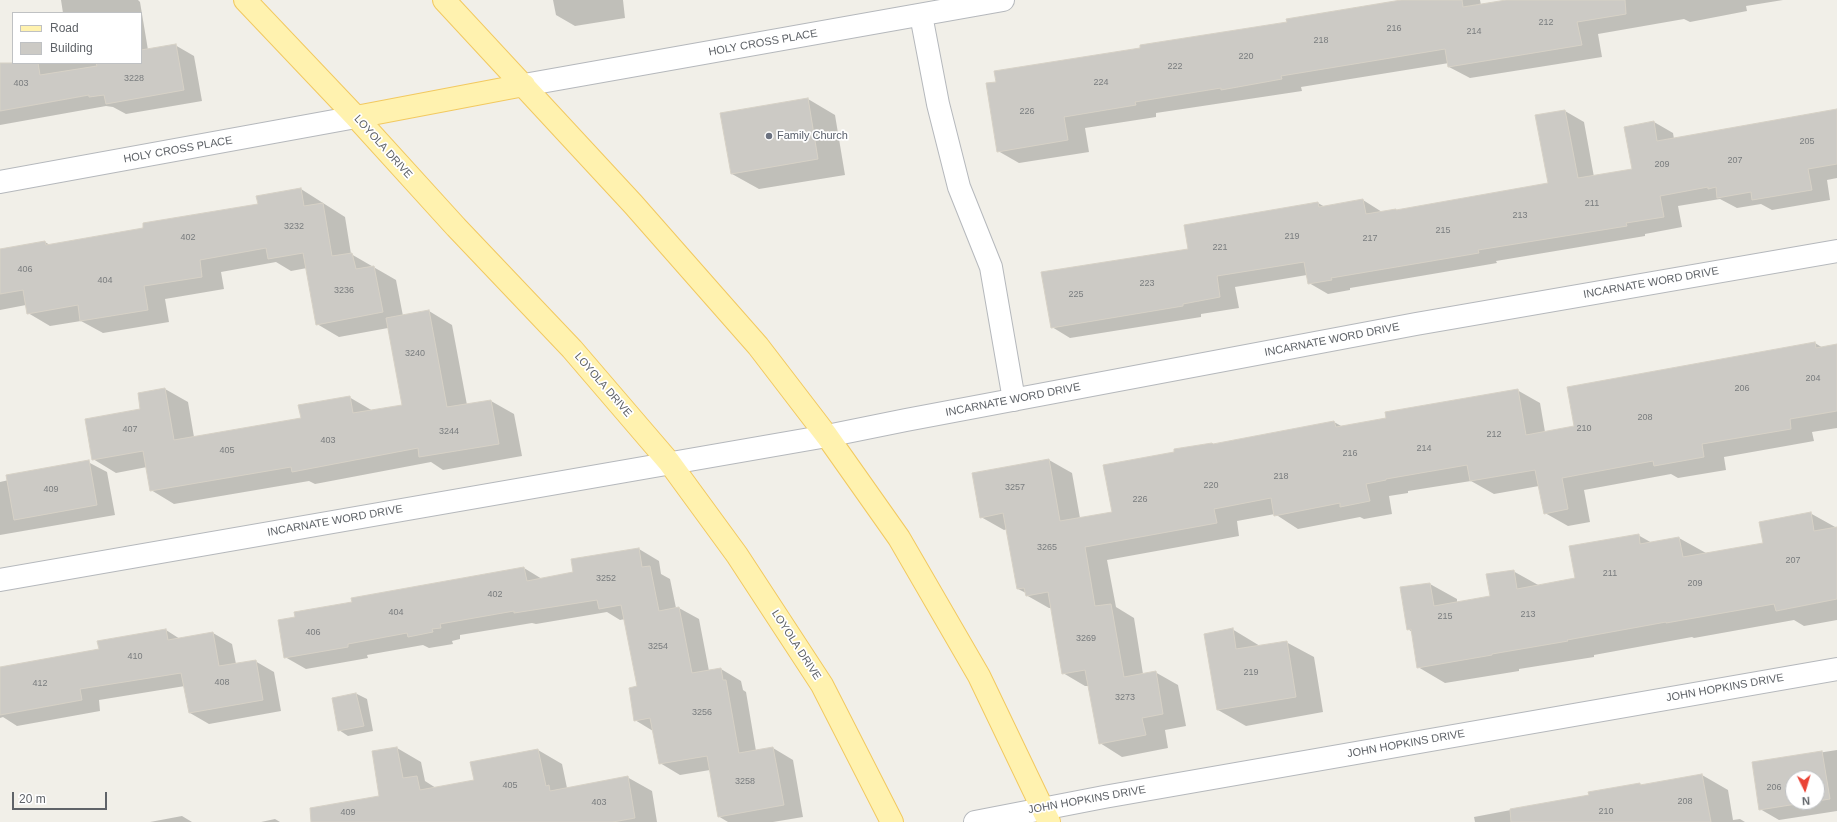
<!DOCTYPE html>
<html>
<head>
<meta charset="utf-8">
<style>
  body { margin:0 }
  #map { position:relative; width:1837px; height:822px; overflow:hidden; background:#f1efe8; font-family:Arial,sans-serif }
  canvas { display:block }
  .legend { position:absolute; left:12px; top:12px; width:130px; height:52px; box-sizing:border-box; background:#fff; border:1px solid #bfc1c3; margin:0; padding:5px 7px; list-style:none; font-size:12px; color:#5f6368 }
  .legend li { display:flex; align-items:center; gap:8px; height:20px }
  .legend b { width:20px; border:1px solid #bfc1c3 }
  .north { position:absolute; left:1785px; top:770px; width:40px; height:40px; box-sizing:border-box; background:#fff; border:1px solid #bfc1c3; border-radius:50%; rotate:175deg; font-size:11px; font-weight:700; line-height:16px; text-align:center; color:#5f6368 }
  .north::after { content:''; display:block; margin:auto; width:14px; height:18px; background:#ea4335; clip-path:polygon(50% 0,100% 100%,50% 72%,0 100%) }
  .scale { position:absolute; left:12px; top:792px; width:95px; height:18px; box-sizing:border-box; border:2px solid #5f6368; border-top:0; padding-left:5px; font-size:12px; line-height:14px; white-space:nowrap; color:#5f6368; -webkit-text-stroke:3px #fff; paint-order:stroke }
</style>
</head>
<body>
<div id="map">
<canvas width="1837" height="822"></canvas>
<ul class="legend">
<li><b style="height:5px;background:#fff2af"></b>Road</li>
<li><b style="height:11px;background:#cccac5"></b>Building</li>
</ul>
<div class="north">N</div>
<div class="scale">20 m</div>
</div>
<script>
const c = document.querySelector('canvas').getContext('2d');
c.lineJoin = 'round';
function paint(path, color) { c.fillStyle = color; c.fill(path, 'evenodd'); }
const shape = rows => new Path2D(rows.map(r => 'M' + r).join(''));
function trace(path, color, width, dash) { c.strokeStyle = color; c.lineWidth = width; c.lineCap = dash ? 'butt' : 'round'; c.setLineDash(dash || []); c.stroke(path); }
function drawText(font, color, halo, rows, align = 'center') {
  c.font = font + ' Arial,sans-serif'; c.lineWidth = 3.5; c.setLineDash([]); c.textBaseline = 'middle'; c.strokeStyle = halo; c.fillStyle = color; for (const [text, x, y, turn = 0] of rows) {
    c.save(); c.translate(x, y); c.rotate((+turn || 0) * Math.PI / 180); c.textAlign = isNaN(turn) ? turn : align; if (halo) c.strokeText(text, 0, 0); c.fillText(text, 0, 0); c.restore();
  }
}
paint(shape([
  [61,0,138,0,140,2,148,50,175,45,194,56,202,101,126,114,113,107,106,106,0,125,0,66,16,63,141,63,141,13,63,13],
  [553,0,623,0,625,18,575,26,556,15],
  [1406,0,1480,0,1481,5,1511,0,1783,0,1746,6,1747,11,1690,22,1684,19,1598,34,1602,57,1470,78,1449,67,1449,63,1301,87,1302,91,1156,113,1156,117,1085,128,1089,152,1019,163,998,151,1141,48,1141,46,1288,23],
  [808,99,835,115,845,175,759,189,732,174],
  [1565,111,1584,122,1594,177,1633,170,1654,122,1673,133,1674,139,1837,111,1837,178,1827,180,1830,200,1772,210,1761,204,1737,208,1720,199,1678,206,1682,227,1645,234,1645,236,1496,261,1497,263,1350,288,1350,290,1328,294,1309,283,1307,275,1235,287,1239,308,1201,314,1201,317,1070,338,1052,327,1189,249,1318,203,1325,207,1363,200,1382,212,1398,211,1549,184],
  [301,189,345,217,351,254,396,280,403,316,429,311,452,325,467,405,491,401,514,414,522,456,443,470,431,462,315,484,309,481,174,504,151,490,147,467,116,473,93,459,165,389,188,402,194,437,302,419,349,397,373,411,403,406,388,328,339,337,317,324,307,268,291,271,276,262,221,272,224,289,165,299,169,322,103,333,81,321,50,326,28,313,26,305,0,310,0,250,45,242,50,245,145,229,259,204],
  [1815,343,1823,348,1837,345,1837,428,1812,432,1814,441,1724,457,1726,470,1678,478,1671,474,1584,490,1590,522,1568,526,1545,513,1539,486,1494,494,1471,481,1408,491,1408,493,1389,496,1392,514,1364,519,1360,517,1298,529,1275,514,1237,521,1239,536,1107,560,1116,607,1134,618,1143,674,1155,672,1178,685,1186,726,1165,730,1168,748,1122,757,1100,743,1089,686,1085,686,1063,673,1051,608,1049,608,1026,595,1026,593,1018,589,1007,529,1004,530,981,517,1049,460,1072,473,1080,518,1113,513,1214,445,1334,422,1343,427,1387,419,1517,390,1540,403,1545,432,1576,427],
  [88,462,107,472,115,515,0,535,0,482],
  [1810,513,1837,528,1837,620,1804,626,1794,620,1694,638,1692,637,1594,655,1594,657,1519,669,1519,671,1445,683,1418,667,1412,632,1408,629,1430,584,1457,599,1457,603,1491,597,1513,571,1540,586,1576,579,1638,535,1652,543,1679,538,1706,553,1764,544],
  [639,549,659,561,661,574,670,579,676,608,679,608,699,619,709,671,721,669,741,681,743,690,746,692,756,751,773,748,793,760,803,817,773,822,728,822,718,816,710,770,680,775,660,763,653,731,635,720,638,687,625,619,620,620,607,612,536,624,532,623,460,635,460,639,452,641,453,644,429,648,423,645,367,655,368,658,306,669,285,657,524,568,542,579,575,572],
  [1232,629,1260,646,1286,642,1314,657,1323,712,1246,726,1218,710,1205,634],
  [166,630,180,639,213,633,232,644,236,664,255,661,274,672,281,711,209,724,190,713,185,686,99,700,100,711,17,726,3,717,0,718,0,668,100,650],
  [357,694,367,699,373,731,348,736,339,730,333,699],
  [397,748,421,762,425,781,436,788,475,781,471,762,538,750,562,764,567,788,627,777,652,791,657,822,336,822,381,797],
  [1837,750,1837,811,1779,820,1760,809,1753,763],
  [1793,778,1817,778,1817,802,1793,802],
  [1702,775,1728,790,1733,820,1740,819,1745,822,1475,822,1474,817,1590,795,1640,784,1643,786],
  [182,816,192,822,150,822],
  [275,819,280,822,261,822]
]), '#0003');
const building = shape([
  [1401,0,1462,0,1463,7,1506,0,1625,0,1626,14,1577,22,1582,45,1448,67,1445,49,1281,76,1282,79,1221,90,1221,88,1135,102,1136,105,1064,117,1068,140,997,152,986,83,996,82,994,71,1140,48,1140,45,1287,22,1286,19,1401,0],
  [176,44,184,90,106,104,104,95,89,97,89,95,0,111,0,63,38,63,40,75,97,66,96,63,141,63,141,50,176,44],
  [808,98,818,159,731,174,720,113,808,98],
  [1837,109,1837,164,1808,169,1812,190,1752,200,1751,192,1717,198,1716,187,1708,189,1708,187,1660,196,1664,217,1626,223,1627,226,1478,250,1479,253,1331,278,1332,280,1308,284,1304,262,1217,276,1220,297,1183,304,1183,306,1051,328,1041,272,1188,249,1184,225,1318,202,1319,207,1363,199,1366,214,1396,209,1396,210,1548,183,1535,115,1565,110,1578,178,1632,169,1624,127,1654,121,1657,141,1837,109],
  [301,188,304,206,323,203,332,256,352,253,356,269,374,266,383,312,316,325,303,253,268,259,266,248,200,260,202,277,144,286,148,310,80,321,78,305,27,314,23,290,0,294,0,249,45,241,46,245,143,228,143,223,258,204,256,196,301,188],
  [429,310,447,407,491,400,499,444,419,457,418,448,292,472,291,467,150,491,143,451,92,460,85,419,140,409,138,393,165,388,174,440,301,418,298,405,350,396,353,413,402,405,386,318,429,310],
  [1815,342,1816,348,1837,344,1837,411,1790,419,1791,429,1702,444,1704,457,1654,466,1653,461,1562,478,1568,509,1544,514,1535,470,1470,481,1467,465,1386,479,1386,480,1366,484,1370,501,1340,507,1340,503,1274,516,1271,498,1214,509,1217,523,1085,547,1095,606,1111,604,1124,677,1156,671,1163,714,1142,718,1146,735,1099,744,1085,670,1062,674,1048,592,1026,596,1024,588,1017,589,1003,513,980,518,972,473,1049,459,1060,521,1112,512,1103,465,1174,452,1174,449,1212,443,1213,444,1334,421,1336,427,1386,418,1385,412,1518,389,1526,435,1574,426,1567,387,1815,342],
  [89,460,97,505,14,520,6,475,89,460],
  [1811,512,1814,531,1837,527,1837,599,1776,611,1774,604,1666,623,1666,622,1567,640,1568,641,1492,654,1492,655,1417,668,1411,629,1407,630,1400,587,1430,583,1434,606,1490,596,1486,574,1514,570,1517,589,1575,578,1569,546,1639,534,1640,544,1679,537,1683,557,1763,543,1759,522,1811,512],
  [639,548,642,567,650,566,659,611,679,607,692,673,721,668,723,680,726,680,739,753,773,747,784,805,718,817,707,756,659,764,650,718,634,721,629,688,637,686,621,605,599,609,597,600,514,613,514,611,440,624,441,628,432,629,433,632,408,637,407,633,348,644,348,647,284,658,278,620,295,617,294,612,352,602,351,598,524,567,527,581,573,572,571,559,639,548],
  [1233,628,1236,649,1287,641,1296,697,1217,710,1204,634,1233,628],
  [166,629,168,640,213,632,219,666,256,660,263,700,189,713,181,673,80,689,82,700,0,715,0,667,99,649,97,641,166,629],
  [356,693,364,726,338,731,332,698,356,693],
  [397,747,403,778,417,776,420,790,474,780,470,762,538,749,546,786,549,785,550,791,628,776,635,818,613,822,311,822,310,808,379,796,372,751,397,747],
  [1822,751,1830,799,1817,801,1817,778,1793,778,1793,802,1809,802,1759,810,1752,762,1822,751],
  [1702,774,1711,822,1511,822,1510,809,1589,795,1588,792,1640,783,1640,785,1702,774]
]);
paint(building, '#cccac5');
trace(building, '#d6d1c6', 1);
const minor = shape([
  [921,15,938,104,959,187,991,267,1014,400],
  [524,85,1003,0],
  [0,182,356,117],
  [0,580,827,436,906,420,1416,324,1837,251],
  [975,822,1104,797,1837,669]
]);
const major = shape([
  [245,0,356,117,456,227,572,349,669,462,737,555,822,685,892,822],
  [444,0,633,204,758,346,827,436,899,538,979,676,1049,822],
  [356,117,524,85]
]);
trace(minor, '#b5b8bc', 24);
trace(major, '#f2c960', 24);
trace(minor, '#fff', 22);
trace(major, '#fff2af', 22);
for (const [x, y, r, color] of [
  [769,136,4,"#6b7280"]
]) { const dot = new Path2D(); dot.arc(x, y, r, 0, 2 * Math.PI); c.fillStyle = color; c.fill(dot); trace(dot, '#fff', 1.5); }
drawText('9px', '#7a7d7f', null, [
  ["212",1546,23],
  ["216",1394,29],
  ["214",1474,32],
  ["218",1321,41],
  ["220",1246,57],
  ["222",1175,67],
  ["3228",134,79],
  ["224",1101,83],
  ["403",21,84],
  ["226",1027,112],
  ["205",1807,142],
  ["207",1735,161],
  ["209",1662,165],
  ["211",1592,204],
  ["213",1520,216],
  ["3232",294,227],
  ["215",1443,231],
  ["219",1292,237],
  ["402",188,238],
  ["217",1370,239],
  ["221",1220,248],
  ["406",25,270],
  ["404",105,281],
  ["223",1147,284],
  ["3236",344,291],
  ["225",1076,295],
  ["3240",415,354],
  ["204",1813,379],
  ["206",1742,389],
  ["208",1645,418],
  ["210",1584,429],
  ["407",130,430],
  ["3244",449,432],
  ["212",1494,435],
  ["403",328,441],
  ["214",1424,449],
  ["405",227,451],
  ["216",1350,454],
  ["218",1281,477],
  ["220",1211,486],
  ["3257",1015,488],
  ["409",51,490],
  ["226",1140,500],
  ["3265",1047,548],
  ["207",1793,561],
  ["211",1610,574],
  ["3252",606,579],
  ["209",1695,584],
  ["402",495,595],
  ["404",396,613],
  ["213",1528,615],
  ["215",1445,617],
  ["406",313,633],
  ["3269",1086,639],
  ["3254",658,647],
  ["410",135,657],
  ["219",1251,673],
  ["408",222,683],
  ["412",40,684],
  ["3273",1125,698],
  ["3256",702,713],
  ["3258",745,782],
  ["405",510,786],
  ["206",1774,788],
  ["208",1685,802],
  ["403",599,803],
  ["210",1606,812],
  ["409",348,813]
]);
drawText('11px', '#5f6368', '#fff', [
  ["HOLY CROSS PLACE",763,43,-10],
  ["LOYOLA DRIVE",383,147,48],
  ["HOLY CROSS PLACE",178,150,-10],
  ["INCARNATE WORD DRIVE",1651,283,-10],
  ["INCARNATE WORD DRIVE",1332,340,-11],
  ["LOYOLA DRIVE",603,385,49],
  ["INCARNATE WORD DRIVE",1013,400,-11],
  ["INCARNATE WORD DRIVE",335,521,-10],
  ["LOYOLA DRIVE",796,645,57],
  ["JOHN HOPKINS DRIVE",1725,688,-10],
  ["JOHN HOPKINS DRIVE",1406,744,-10],
  ["JOHN HOPKINS DRIVE",1087,800,-10]
]);
drawText('11px', '#5b616d', '#fff', [
  ["Family Church",777,136]
], 'left');
</script>
</body>
</html>
